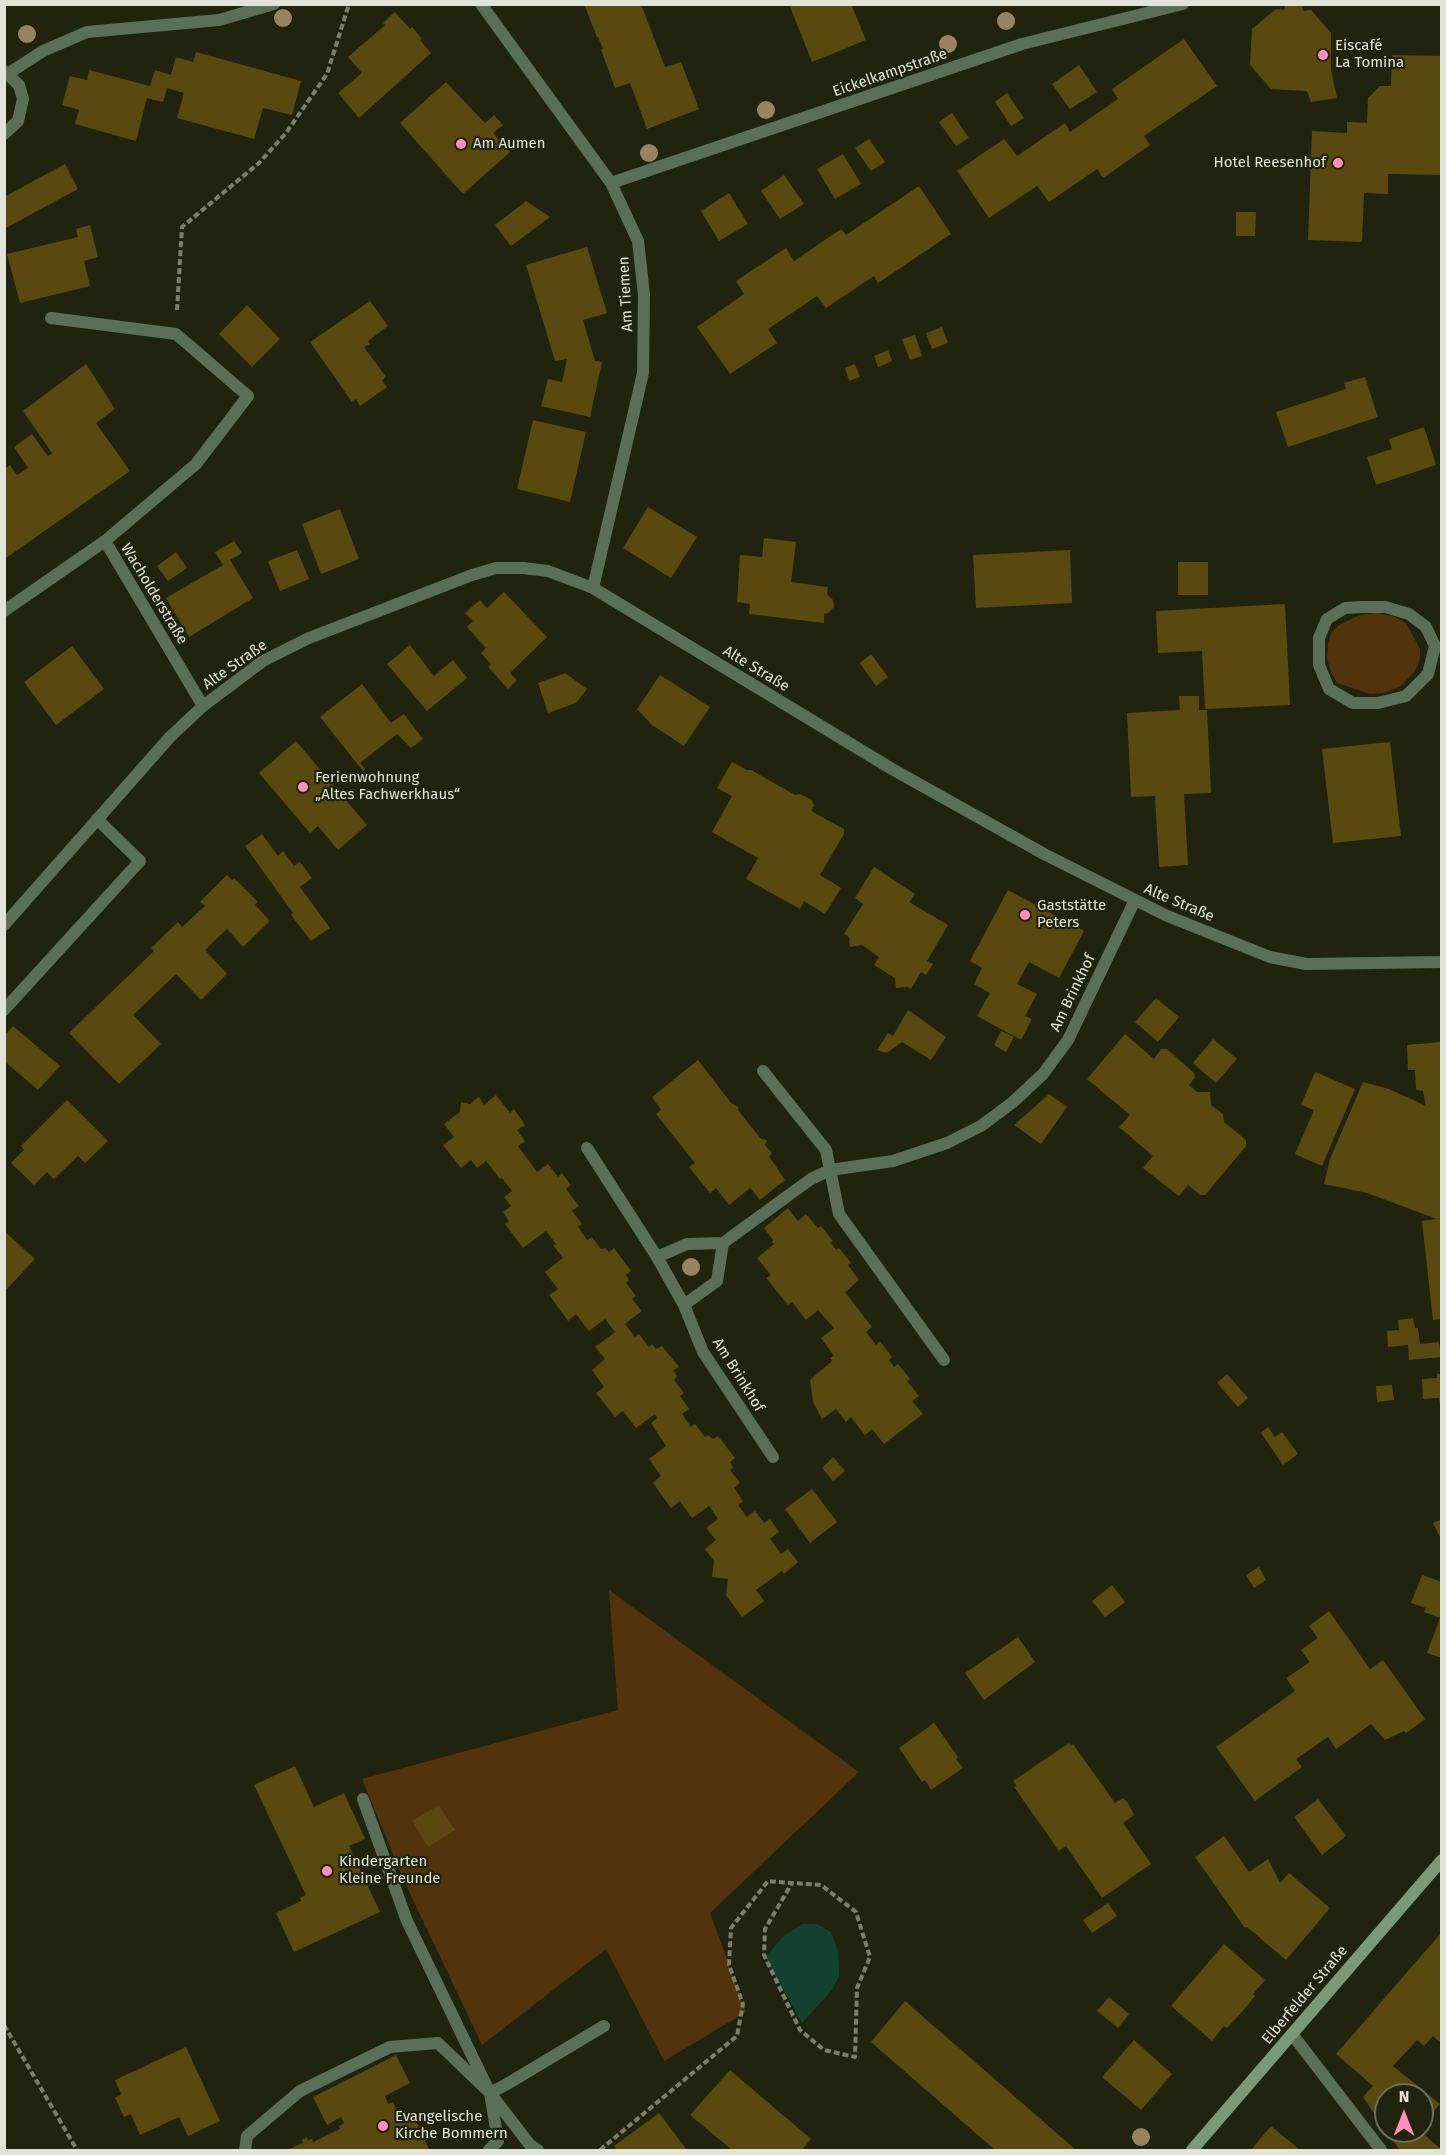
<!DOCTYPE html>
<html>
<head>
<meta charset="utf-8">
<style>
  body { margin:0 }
  #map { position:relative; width:1446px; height:2155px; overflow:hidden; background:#20240f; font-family:"Fira Sans",sans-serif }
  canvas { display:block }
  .frame { position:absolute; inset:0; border:6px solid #e0e3d6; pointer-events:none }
  .north { position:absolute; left:1374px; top:2083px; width:60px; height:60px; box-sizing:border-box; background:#20240f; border:2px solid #6d705f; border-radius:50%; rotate:0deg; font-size:16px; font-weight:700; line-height:24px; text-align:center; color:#e0e3d6 }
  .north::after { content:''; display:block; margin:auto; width:21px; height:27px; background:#fe8ebd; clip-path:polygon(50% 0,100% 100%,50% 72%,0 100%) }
</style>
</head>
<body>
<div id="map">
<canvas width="1446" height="2155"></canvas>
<div class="frame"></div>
<div class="north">N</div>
</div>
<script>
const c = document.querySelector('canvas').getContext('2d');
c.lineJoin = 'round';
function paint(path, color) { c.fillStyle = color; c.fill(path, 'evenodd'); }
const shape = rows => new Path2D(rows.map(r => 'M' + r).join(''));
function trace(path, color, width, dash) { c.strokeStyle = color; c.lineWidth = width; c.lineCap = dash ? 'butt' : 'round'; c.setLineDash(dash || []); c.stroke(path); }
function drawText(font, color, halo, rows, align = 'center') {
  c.font = font + ' "Fira Sans",sans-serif'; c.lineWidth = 4.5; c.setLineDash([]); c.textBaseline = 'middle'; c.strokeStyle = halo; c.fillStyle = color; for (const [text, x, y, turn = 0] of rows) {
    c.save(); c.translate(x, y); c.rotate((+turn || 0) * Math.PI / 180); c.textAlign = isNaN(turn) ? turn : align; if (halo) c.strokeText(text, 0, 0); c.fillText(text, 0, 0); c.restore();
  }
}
paint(shape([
  [1378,613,1395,617,1406,623,1420,649,1420,658,1415,671,1401,686,1384,693,1370,694,1337,683,1330,670,1327,657,1328,643,1332,631,1341,624,1360,615],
  [609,1590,859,1772,710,1913,746,2012,664,2061,606,1949,482,2045,404,1881,362,1779,618,1710]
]), '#52330b');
paint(shape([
  [802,1924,817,1924,831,1932,838,1951,839,1976,832,1990,802,2023,765,1957,784,1936]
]), '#144232');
paint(shape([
  [584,4,641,4,665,67,681,62,699,109,647,129,630,83,615,88,601,50,603,49,598,37,597,37],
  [789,4,851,4,866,40,812,62],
  [1285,5,1302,6,1303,11,1311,10,1331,33,1331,70,1337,98,1311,102,1307,91,1271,89,1250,65,1252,29,1276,9,1284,10],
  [395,12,410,29,412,27,422,39,420,40,431,53,359,118,338,93,362,73,348,57,385,25,383,23],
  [1184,39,1217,86,1144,136,1150,145,1103,178,1097,169,1049,202,1037,186,989,218,957,171,1004,139,1017,156,1065,123,1070,132,1118,99,1112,89],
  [196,52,301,81,292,115,263,108,254,139,177,118,184,93,167,88,163,102,147,98,136,141,75,124,79,110,62,105,70,76,87,80,89,70,150,86,155,70,171,75,176,57,193,62],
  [1392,55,1442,56,1442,175,1388,174,1388,194,1364,193,1362,242,1308,240,1312,131,1347,133,1347,122,1367,123,1368,98,1380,86,1391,86],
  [1079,65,1097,92,1070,109,1052,84],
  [446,82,485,123,494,115,503,125,493,133,510,152,463,194,400,123],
  [1007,93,1024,118,1011,126,995,102],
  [952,113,969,138,956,146,939,122],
  [869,139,885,162,871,171,855,148],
  [843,154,861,184,835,199,817,169],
  [65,164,78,189,4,229,4,197],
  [784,175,804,204,780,219,761,191],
  [919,186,951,234,878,283,874,276,826,308,817,296,768,329,777,343,730,374,697,327,744,294,736,281,786,248,794,261,841,229,846,235],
  [729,193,748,224,719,241,701,211],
  [526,201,550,217,511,246,495,225],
  [1236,212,1256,212,1255,236,1236,236],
  [90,225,98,257,84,261,90,286,20,303,7,254,78,237,76,229],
  [587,247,607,313,583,320,595,361,602,362,590,417,541,406,548,379,562,382,567,359,555,361,526,265],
  [370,301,388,326,368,341,370,344,364,347,386,377,382,380,387,387,360,406,356,399,352,402,310,342],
  [247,305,280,339,252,367,219,334],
  [942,327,948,343,932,349,926,333],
  [915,335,922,356,910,360,902,339],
  [888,350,892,361,878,367,874,356],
  [86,364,115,409,96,423,130,471,6,558,4,555,4,469,10,465,17,475,28,468,14,447,32,434,48,456,52,453,23,411],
  [855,364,860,377,849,381,845,368],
  [1365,377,1378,417,1288,447,1276,412,1346,389,1344,383],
  [533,420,586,432,570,502,517,489],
  [1424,427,1436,465,1376,485,1367,457,1392,449,1389,439],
  [648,507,697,537,671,578,623,548],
  [340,509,359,559,321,574,302,524],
  [764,538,796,542,791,582,828,587,827,594,833,600,834,607,828,613,824,614,824,623,749,614,750,604,737,602,740,555,762,557],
  [234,541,242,553,230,560,253,598,189,637,166,598,223,565,215,552],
  [297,550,309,579,280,591,268,561],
  [1070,550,1072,603,976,608,973,555],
  [176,552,187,568,168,581,157,566],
  [1178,562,1208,562,1208,595,1178,595],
  [504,592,547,637,510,673,517,680,508,689,488,667,491,664,481,653,486,648,467,627,473,621,465,613,480,600,487,608],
  [1285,604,1290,705,1205,709,1202,651,1158,653,1156,611],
  [410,645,434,676,453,660,467,678,427,711,387,664],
  [72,646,104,689,56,725,24,682],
  [871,654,888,677,876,686,860,663],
  [565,673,587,689,576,703,548,713,538,683],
  [660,675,710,707,684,746,652,725,637,709],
  [362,684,391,723,404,714,423,739,411,748,397,734,360,763,365,769,363,771,320,717],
  [1179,696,1199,696,1199,710,1207,710,1211,793,1184,794,1188,865,1159,867,1155,796,1131,797,1127,713,1180,710],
  [296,741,367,825,338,850,318,826,310,833,259,773],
  [1390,742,1401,836,1333,843,1322,749],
  [732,762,747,770,751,770,795,795,800,794,812,800,814,806,811,811,844,829,844,834,820,875,841,888,825,914,804,901,800,909,746,879,758,858,712,832,732,796,717,788],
  [262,834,278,856,283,851,294,866,300,862,312,878,300,887,330,928,311,941,291,915,293,913,245,846],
  [874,867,915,894,909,902,948,925,927,961,933,964,926,975,921,972,911,989,907,987,896,988,895,978,874,965,879,957,862,945,850,947,849,937,844,934,863,904,855,898],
  [227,875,232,880,234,878,258,902,255,905,270,921,243,947,227,929,205,950,227,974,201,1000,176,974,133,1015,161,1044,119,1084,69,1033,154,951,151,948,178,922,182,927,205,906,200,902],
  [1008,890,1084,931,1059,978,1029,962,1017,984,1037,994,1025,1016,1032,1019,1021,1040,977,1016,990,993,974,984,982,968,970,961],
  [1156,998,1179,1017,1158,1042,1135,1022],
  [908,1010,946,1037,931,1060,902,1042,887,1053,877,1050,888,1033,893,1036],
  [13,1026,60,1066,38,1090,4,1061,4,1036],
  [1001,1031,1014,1037,1006,1052,994,1045],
  [1125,1034,1154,1059,1161,1049,1167,1049,1194,1073,1195,1077,1189,1085,1197,1092,1210,1092,1211,1105,1223,1114,1224,1122,1246,1140,1246,1146,1205,1195,1200,1195,1188,1185,1179,1196,1143,1168,1153,1156,1119,1127,1130,1115,1087,1079],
  [1213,1039,1237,1059,1216,1083,1193,1063],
  [1442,1042,1442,1319,1433,1320,1422,1221,1437,1219,1367,1193,1324,1184,1330,1159,1363,1082,1389,1089,1426,1106,1423,1091,1416,1090,1415,1070,1408,1070,1407,1045],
  [698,1060,731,1103,738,1107,738,1110,761,1139,767,1140,765,1145,772,1153,769,1156,785,1180,760,1200,750,1188,729,1205,716,1188,710,1193,689,1167,695,1163,656,1114,661,1110,652,1097],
  [1315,1072,1355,1089,1322,1166,1295,1154,1314,1110,1301,1105],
  [1049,1094,1067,1107,1041,1144,1014,1125],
  [496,1095,510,1113,514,1109,525,1125,517,1130,525,1141,518,1146,537,1172,548,1164,558,1177,562,1173,571,1185,566,1189,579,1206,572,1211,582,1224,578,1227,587,1240,592,1237,601,1249,605,1248,609,1252,614,1248,631,1271,626,1275,629,1280,626,1283,636,1296,632,1299,642,1311,625,1324,635,1337,639,1334,649,1347,652,1344,656,1349,662,1346,679,1367,673,1371,677,1376,674,1380,684,1393,680,1396,689,1409,682,1414,691,1427,695,1424,705,1437,708,1435,713,1439,718,1436,735,1458,730,1462,733,1467,730,1470,740,1483,734,1488,743,1501,738,1505,747,1517,755,1511,764,1523,770,1519,779,1532,770,1539,781,1554,788,1549,798,1562,784,1574,782,1571,756,1590,764,1601,742,1617,726,1595,728,1579,712,1577,714,1561,705,1549,716,1540,706,1528,718,1519,709,1506,692,1518,680,1501,671,1508,653,1483,661,1476,649,1459,666,1446,651,1423,657,1418,655,1414,636,1428,623,1411,615,1417,596,1393,604,1387,592,1370,605,1359,595,1347,615,1332,605,1319,589,1331,576,1314,568,1321,549,1295,558,1289,545,1272,563,1258,553,1245,556,1244,546,1231,523,1248,505,1224,509,1221,503,1212,511,1206,504,1197,512,1191,502,1178,500,1179,486,1161,477,1168,471,1160,461,1168,443,1145,454,1137,444,1124,460,1112,461,1102,470,1104,479,1097,484,1105],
  [67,1100,108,1141,85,1163,78,1156,54,1179,47,1172,34,1185,11,1163,24,1150,21,1146],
  [788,1208,798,1221,806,1214,818,1228,821,1226,833,1241,831,1243,834,1247,836,1250,839,1248,851,1263,848,1265,859,1280,845,1292,872,1327,866,1332,876,1345,880,1341,892,1357,889,1360,894,1367,898,1364,910,1379,907,1381,919,1396,912,1401,923,1414,884,1444,872,1429,865,1435,851,1417,846,1422,836,1409,822,1419,813,1402,810,1380,832,1361,830,1358,834,1356,821,1338,834,1328,818,1310,806,1320,792,1302,788,1305,766,1278,771,1275,757,1258,774,1244,772,1242,773,1240,764,1228],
  [4,1231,35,1259,4,1292],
  [1413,1318,1415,1328,1418,1328,1420,1344,1439,1342,1441,1357,1409,1360,1408,1345,1388,1347,1387,1331,1399,1330,1398,1320],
  [1227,1374,1248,1398,1238,1407,1217,1383],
  [1437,1374,1442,1374,1442,1405,1440,1405,1439,1398,1423,1399,1422,1379,1437,1378],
  [1392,1385,1394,1400,1377,1402,1376,1386],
  [1268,1427,1275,1437,1282,1432,1298,1454,1283,1465,1261,1433],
  [833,1457,845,1471,833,1481,822,1468],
  [812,1489,837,1522,810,1543,785,1509],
  [1442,1519,1442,1541,1433,1523],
  [1259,1567,1266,1580,1254,1588,1246,1575],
  [1422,1575,1442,1582,1442,1658,1427,1653,1440,1618,1424,1612,1426,1608,1411,1603],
  [1112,1585,1125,1602,1105,1617,1092,1601],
  [1329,1611,1370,1669,1383,1660,1425,1719,1406,1733,1404,1731,1385,1740,1371,1724,1336,1749,1328,1737,1296,1759,1302,1767,1255,1801,1216,1747,1295,1691,1286,1678,1310,1662,1301,1650,1318,1638,1309,1626],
  [1018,1637,1035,1662,984,1700,965,1673],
  [934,1723,958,1757,956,1759,963,1768,931,1790,925,1780,922,1782,899,1748],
  [1069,1743,1071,1746,1073,1744,1115,1803,1123,1798,1128,1803,1134,1815,1123,1823,1151,1864,1102,1898,1066,1846,1059,1851,1014,1787,1017,1786,1013,1781],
  [295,1766,314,1807,344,1793,365,1839,349,1846,380,1912,294,1952,276,1913,301,1901,300,1898,306,1895,254,1785],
  [1318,1799,1346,1836,1322,1855,1294,1817],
  [439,1805,455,1830,428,1847,412,1821],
  [1224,1836,1249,1872,1268,1859,1280,1883,1289,1873,1330,1908,1286,1960,1247,1927,1245,1928,1195,1857],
  [1108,1903,1117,1916,1092,1933,1083,1920],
  [1442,1932,1442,2044,1433,2036,1424,2046,1417,2040,1393,2066,1440,2104,1422,2125,1422,2095,1386,2095,1386,2131,1363,2097,1373,2086,1336,2054],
  [1224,1944,1265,1980,1253,1994,1255,1996,1241,2013,1227,2028,1224,2026,1212,2041,1171,2006],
  [1109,1997,1129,2014,1118,2028,1097,2011],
  [905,2001,1045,2123,1076,2150,995,2150,871,2042],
  [1134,2040,1172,2074,1141,2110,1102,2077],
  [186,2047,220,2121,188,2136,179,2117,140,2135,131,2114,124,2117,115,2098,121,2094,115,2080],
  [396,2055,410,2083,385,2096,388,2104,393,2102,398,2113,402,2110,408,2112,409,2120,415,2118,429,2149,425,2150,287,2150,303,2143,302,2140,307,2137,308,2140,312,2139,313,2142,340,2129,339,2126,344,2123,341,2117,327,2125,313,2097],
  [730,2070,811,2139,802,2150,732,2150,690,2115],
  [659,2113,687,2150,617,2150,614,2146],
  [1271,2126,1300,2150,1251,2150],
  [1386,2131,1420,2131,1442,2150,1400,2150]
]), '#59490e');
trace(shape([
  [177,310,182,227,259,163,286,133,327,74,349,4],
  [4,2025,77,2150],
  [600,2150,737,2036,743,2004,729,1965,731,1928,768,1881,792,1883,821,1885,856,1912,870,1957,857,1988,855,2057,824,2050,800,2030,764,1955,765,1929,792,1883]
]), '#7a7e6c', 4, [6, 3]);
trace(shape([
  [51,318,176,334,248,396,196,464,105,541],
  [1362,607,1385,607,1409,614,1426,627,1435,646,1428,674,1406,696,1378,703,1353,703,1329,689,1319,665,1319,638,1327,619,1345,608,1362,607],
  [363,1799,407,1921,490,2093,498,2141,489,2150],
  [1292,2034,1381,2150],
  [490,2093,507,2084,604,2026],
  [245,2150,247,2136,300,2091,390,2047,438,2043,490,2093,530,2145,538,2150]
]), '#5a6f58', 12);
trace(shape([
  [481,4,611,183,638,241,644,295,643,373,593,588],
  [4,71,19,85,23,99,18,121,4,134],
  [9,73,43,51,87,32,219,20,274,4],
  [611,183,1022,44,1183,4],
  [4,611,105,541,203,706],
  [4,925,170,737,203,706,263,661,309,638,472,575,496,568,523,568,548,571,593,588,892,769,1044,854,1165,915,1270,957,1306,964,1442,962],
  [4,1010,140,861,97,819],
  [763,1071,826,1150,839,1214,944,1360],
  [587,1148,657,1257,687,1244,723,1243,811,1179,830,1170,893,1161,947,1143,981,1126,1013,1102,1043,1074,1068,1040,1135,900],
  [657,1257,684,1305,703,1352,773,1457],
  [684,1305,717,1281,723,1243]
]), '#5a6f58', 12);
trace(shape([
  [1192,2150,1442,1860]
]), '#799a76', 12);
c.fillStyle = '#998361';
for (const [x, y] of [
  [283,18],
  [1006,21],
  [27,34],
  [948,44],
  [766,110],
  [649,153],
  [691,1267],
  [1141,2137]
]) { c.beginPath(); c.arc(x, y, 9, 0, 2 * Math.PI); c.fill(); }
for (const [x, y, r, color] of [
  [1323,55,6,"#fe8ebd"],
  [461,144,6,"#fe8ebd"],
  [1338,163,6,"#fe8ebd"],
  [303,787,6,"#fe8ebd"],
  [1025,915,6,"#fe8ebd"],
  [327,1871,6,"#fe8ebd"],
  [383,2126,6,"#fe8ebd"]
]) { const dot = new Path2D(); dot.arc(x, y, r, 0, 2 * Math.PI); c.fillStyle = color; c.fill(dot); trace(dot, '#20240f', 2); }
drawText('15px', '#e0e3d6', '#20240f', [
  ["Eiscafé",1335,46],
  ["La Tomina",1335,63],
  ["Am Aumen",473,144],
  ["Hotel Reesenhof",1326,163,"right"],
  ["Ferienwohnung",315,778],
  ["„Altes Fachwerkhaus“",315,795],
  ["Gaststätte",1037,906],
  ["Peters",1037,923],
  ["Kindergarten",339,1862],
  ["Kleine Freunde",339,1879],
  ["Evangelische",395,2117],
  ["Kirche Bommern",395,2134]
], 'left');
drawText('15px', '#e0e3d6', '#20240f', [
  ["Eickelkampstraße",890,73,-19],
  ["Am Tiemen",626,294,-93],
  ["Wacholderstraße",154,594,59],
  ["Alte Straße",235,665,-35],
  ["Alte Straße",756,669,31],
  ["Alte Straße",1179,903,23],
  ["Am Brinkhof",1073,993,-64],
  ["Am Brinkhof",738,1375,58],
  ["Elberfelder Straße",1305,1995,-50]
]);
</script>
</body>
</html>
